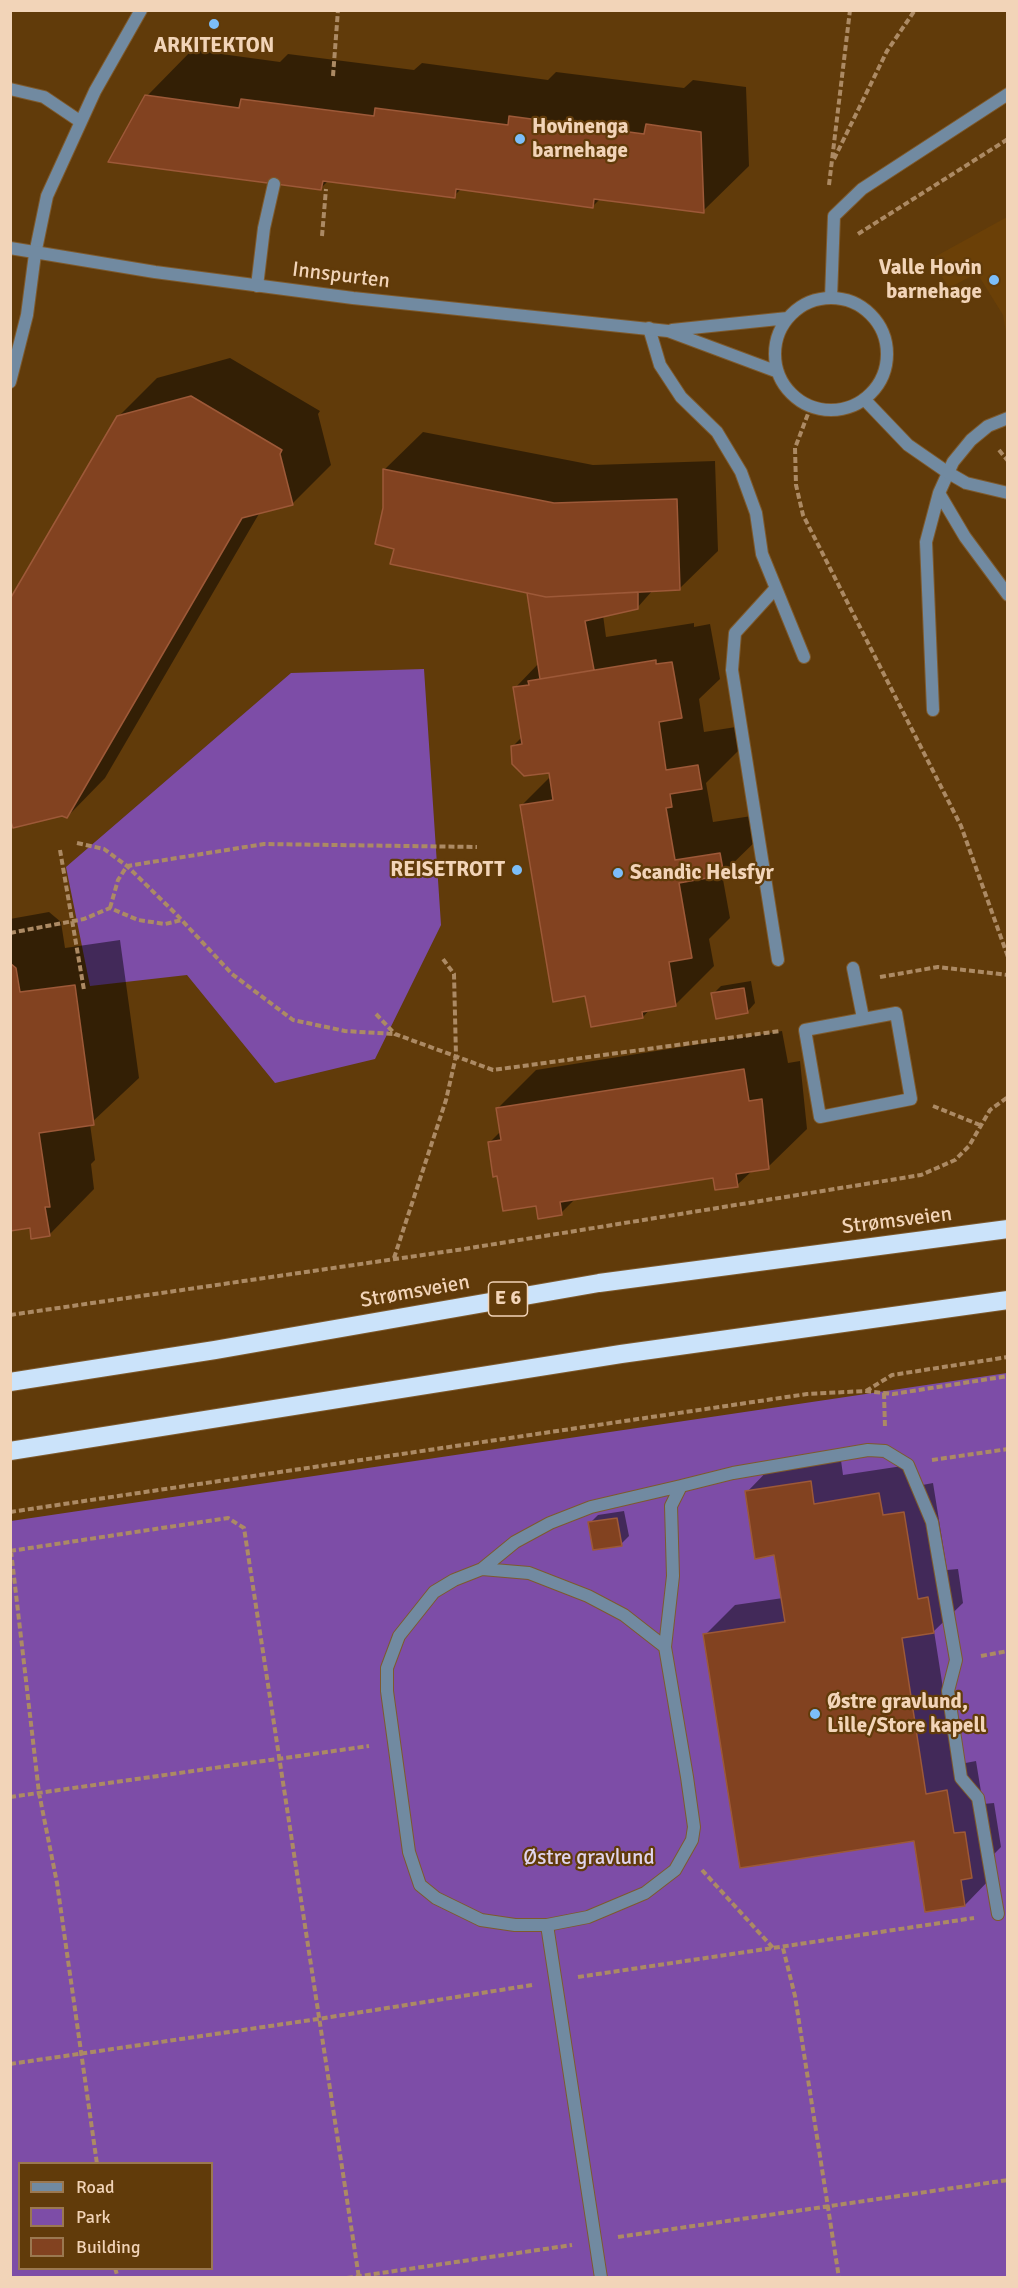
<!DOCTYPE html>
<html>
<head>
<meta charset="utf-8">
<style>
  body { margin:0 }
  #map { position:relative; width:1018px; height:2288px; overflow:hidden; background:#613b0a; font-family:Signika,sans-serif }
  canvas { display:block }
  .frame { position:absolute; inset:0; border:12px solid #f2d4b8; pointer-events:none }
  .legend { position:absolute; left:18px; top:2162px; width:195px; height:108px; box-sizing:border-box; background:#613b0a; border:2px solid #9b7850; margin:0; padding:8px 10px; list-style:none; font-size:18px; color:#f2d4b8 }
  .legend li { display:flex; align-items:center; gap:12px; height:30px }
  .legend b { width:30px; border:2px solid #9b7850 }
</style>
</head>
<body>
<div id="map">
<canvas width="1018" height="2288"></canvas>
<div class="frame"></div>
<ul class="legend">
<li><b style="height:8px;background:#718aa1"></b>Road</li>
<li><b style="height:16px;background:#7d4da7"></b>Park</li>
<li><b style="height:16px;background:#824220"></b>Building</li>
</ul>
</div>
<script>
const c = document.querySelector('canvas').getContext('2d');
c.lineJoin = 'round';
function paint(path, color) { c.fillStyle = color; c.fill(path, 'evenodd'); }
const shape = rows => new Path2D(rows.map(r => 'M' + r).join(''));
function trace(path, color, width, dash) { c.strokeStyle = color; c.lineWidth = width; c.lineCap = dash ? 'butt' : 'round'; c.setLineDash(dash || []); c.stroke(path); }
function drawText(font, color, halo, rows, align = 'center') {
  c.font = font + ' Signika,sans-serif'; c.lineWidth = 4.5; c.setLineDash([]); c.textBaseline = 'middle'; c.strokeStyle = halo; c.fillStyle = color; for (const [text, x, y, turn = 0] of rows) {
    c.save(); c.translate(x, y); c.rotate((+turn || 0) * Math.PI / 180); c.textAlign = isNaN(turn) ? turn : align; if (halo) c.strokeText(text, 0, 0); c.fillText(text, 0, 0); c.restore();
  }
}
paint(shape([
  [1007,217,1007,338,1003,315,977,273,949,288,931,259]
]), '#6b4007');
paint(shape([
  [424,669,441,925,375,1059,275,1083,187,975,90,986,66,867,291,673],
  [1007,1373,1007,2277,11,2278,11,1521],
  [20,2164,212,2164,212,2268,20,2268]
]), '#7d4da7');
paint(shape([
  [192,50,280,62,288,54,414,70,422,63,548,80,556,72,684,88,693,80,746,87,749,166,703,211,601,198,593,206,462,188,454,196,329,180,321,188,147,96],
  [230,358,320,411,318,414,331,465,293,503,260,512,105,778,67,817,118,417,157,378],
  [423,432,593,465,715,461,718,551,679,589,653,590,637,608,603,615,606,637,694,623,694,627,710,624,720,679,699,699,704,732,736,727,740,749,706,783,713,822,758,815,762,835,722,874,730,918,709,939,714,966,675,1005,650,1009,643,1017,587,995,521,806,551,776,550,771,513,746,522,737,515,688,539,663,529,592,395,548,384,508,384,470],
  [49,912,61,922,65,948,120,940,139,1078,90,1124,95,1160,91,1164,94,1189,49,1235,31,1227,10,1230,10,919],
  [751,981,755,1003,748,1011,713,994,721,986],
  [782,1031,788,1063,800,1061,807,1129,768,1167,753,1170,737,1185,714,1176,576,1198,561,1213,537,1204,499,1174,489,1143,501,1131,497,1109,536,1070],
  [840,1453,843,1475,909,1465,912,1487,933,1483,947,1570,958,1569,963,1603,934,1631,955,1765,976,1761,983,1804,994,1803,1001,1847,991,1857,994,1875,965,1905,915,1839,705,1635,735,1605,783,1598,776,1554,747,1492,776,1462],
  [624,1511,629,1536,621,1544,590,1523,598,1515]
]), '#0007');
const building = shape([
  [145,95,239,108,241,99,374,116,375,108,508,125,509,116,644,134,646,124,701,132,704,213,594,199,593,208,456,189,455,198,323,181,321,190,108,162,145,95],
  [191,396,282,450,280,454,293,505,242,518,67,818,62,816,13,828,10,819,10,599,117,416,191,396],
  [383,469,554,503,677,499,680,590,546,597,390,564,394,549,375,544,383,508,383,469],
  [638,592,638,609,585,621,594,670,540,679,527,593,546,597,638,592],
  [656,660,656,664,672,662,682,718,659,722,666,770,698,765,702,789,670,794,672,807,666,808,675,860,720,853,724,875,679,883,692,958,669,962,676,1006,642,1012,643,1018,591,1027,585,996,553,1002,520,805,553,800,549,773,524,776,512,764,511,746,522,744,513,687,529,685,528,681,656,660],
  [10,963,16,968,20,992,75,985,94,1125,39,1133,50,1207,45,1207,50,1236,31,1239,30,1228,10,1231,10,963],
  [744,988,748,1013,716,1019,711,993,744,988],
  [744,1069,749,1101,762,1099,769,1169,736,1174,738,1187,715,1190,713,1178,560,1202,562,1215,538,1219,536,1206,503,1211,497,1176,493,1177,488,1142,501,1140,496,1108,744,1069],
  [811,1481,814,1504,879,1493,883,1515,904,1512,918,1599,928,1597,934,1633,902,1638,926,1794,947,1790,954,1833,965,1832,972,1878,961,1880,965,1906,925,1912,914,1841,740,1868,703,1634,785,1622,774,1555,755,1559,745,1491,811,1481],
  [617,1518,622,1546,593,1550,588,1522,617,1518]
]);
paint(building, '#824220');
trace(building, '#9d5938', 1.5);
const lane = shape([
  [10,89,44,97,81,122],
  [35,254,47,196,95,91,141,10],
  [257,286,264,228,274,184],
  [831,298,834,216,862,189,1008,94],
  [649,328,660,365,681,397,717,432,741,472,756,513,762,554,804,657],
  [1008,418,988,426,971,440,953,462,939,493,965,537,1008,595],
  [775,589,735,633,732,670,778,960],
  [933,710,926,542,939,493],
  [853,968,863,1018],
  [896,1013,911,1099,820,1117,805,1030,896,1013],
  [482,1569,529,1573,588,1596,624,1615,665,1647,687,1777,694,1827,692,1840,675,1870,645,1893,588,1917,547,1925,515,1925,481,1920,436,1898,420,1885,409,1852,387,1691,387,1668,399,1636,434,1592,454,1580,482,1569],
  [482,1569,515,1542,550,1523,591,1507,681,1486],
  [665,1647,673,1576,671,1506,681,1486,733,1473,868,1450,885,1451,908,1465,932,1522,956,1660,948,1691,961,1778,978,1798,998,1914],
  [547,1925,601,2278]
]);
const street = shape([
  [10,248,155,272,353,298,668,331,778,372],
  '775 354a56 56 0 1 1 112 0a56 56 0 1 1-112 0Z',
  [672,330,788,318],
  [10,382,27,315,35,254],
  [864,399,908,445,947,472,966,483,1008,493]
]);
const highway = shape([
  [10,1382,215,1350,599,1283,1008,1229],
  [10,1451,621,1354,1008,1300]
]);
trace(lane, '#7e5a2d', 14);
trace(street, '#7e5a2d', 14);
trace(highway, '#7e5a2d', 20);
trace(shape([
  [333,76,338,10],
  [834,159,887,51,915,10],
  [829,185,850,10],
  [858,234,1008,139],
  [322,236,326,189],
  [811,406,795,448,796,485,803,515,961,826,1008,957],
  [999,450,1008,461],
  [77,843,104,849,127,866,176,914,232,974,293,1020,345,1031,394,1034],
  [60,850,84,990],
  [110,908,118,880,127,866,264,844,477,847],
  [10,933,84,919,110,908,138,920,165,924,182,920],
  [880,977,938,967,1008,975],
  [376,1014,395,1034,493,1070,780,1031],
  [933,1106,980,1125],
  [394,1258,446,1100,456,1056,454,974,443,959],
  [10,1315,464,1249,921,1175,955,1160,969,1146,990,1110,1008,1097],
  [866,1391,892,1375,1008,1357],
  [884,1393,885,1428],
  [932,1460,1008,1449],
  [10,1512,807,1394,865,1391,893,1394,1008,1376],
  [10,1551,228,1518,244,1528,359,2278],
  [11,1551,39,1793,57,1883,97,2164],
  [981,1656,1008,1651],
  [10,1797,369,1746],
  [702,1870,774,1949],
  [783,1948,795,1996,839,2278],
  [578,1977,974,1918],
  [10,2064,318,2019,532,1985],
  [618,2237,1008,2180],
  [115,2268,118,2278],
  [347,2278,572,2245]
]), '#ac8a64', 4, [6, 3]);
trace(lane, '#718aa1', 12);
trace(street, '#718aa1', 12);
trace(highway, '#cbe3fa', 18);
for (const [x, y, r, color] of [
  [214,24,6,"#7cbef9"],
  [520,139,6,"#7cbef9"],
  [994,280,6,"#7cbef9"],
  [517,870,6,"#7cbef9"],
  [618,873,6,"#7cbef9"],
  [815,1714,6,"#7cbef9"]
]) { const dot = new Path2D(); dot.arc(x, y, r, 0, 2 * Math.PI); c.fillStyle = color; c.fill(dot); trace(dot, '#613b0a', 2); }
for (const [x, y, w] of [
  [508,1299,39]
]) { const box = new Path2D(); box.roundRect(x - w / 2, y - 17, w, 34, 4.5); c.fillStyle = '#613b0a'; c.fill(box); trace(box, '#f2d4b8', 1.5); }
drawText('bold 20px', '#f2d4b8', null, [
  ["E 6",508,1299]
]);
drawText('bold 21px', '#f2d4b8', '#613b0a', [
  ["ARKITEKTON",214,46,"center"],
  ["Hovinenga",532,127],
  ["barnehage",532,151],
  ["Valle Hovin",982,268,"right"],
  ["barnehage",982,292,"right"],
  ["REISETROTT",505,870,"right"],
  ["Scandic Helsfyr",630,873],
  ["Østre gravlund,",827,1702],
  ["Lille/Store kapell",827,1726]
], 'left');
drawText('21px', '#f2d4b8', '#613b0a', [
  ["Innspurten",341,276,7],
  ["Strømsveien",897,1221,-7],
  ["Strømsveien",415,1292,-10]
]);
drawText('21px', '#e0d4ed', '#613b0a', [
  ["Østre gravlund",589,1858]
]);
</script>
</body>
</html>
